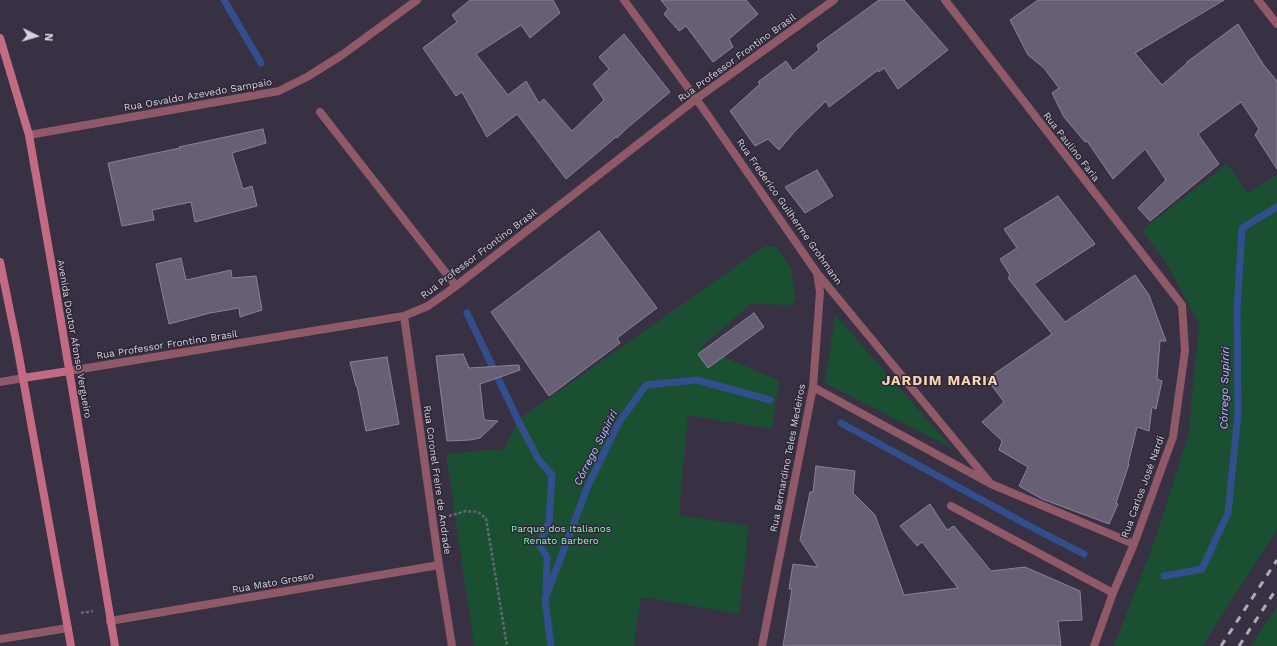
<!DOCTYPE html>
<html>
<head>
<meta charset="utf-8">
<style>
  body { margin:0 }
  #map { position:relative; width:1277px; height:646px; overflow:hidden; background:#383143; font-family:"Work Sans",sans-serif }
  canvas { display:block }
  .north { position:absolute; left:16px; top:16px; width:40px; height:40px; -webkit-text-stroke:3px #2e2738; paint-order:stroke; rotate:95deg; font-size:11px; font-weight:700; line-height:16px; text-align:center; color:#d5d1dc }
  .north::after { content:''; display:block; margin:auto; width:14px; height:18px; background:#d5d1dc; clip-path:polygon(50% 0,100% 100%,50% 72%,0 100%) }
</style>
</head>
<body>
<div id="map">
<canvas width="1277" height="646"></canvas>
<div class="north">N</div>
</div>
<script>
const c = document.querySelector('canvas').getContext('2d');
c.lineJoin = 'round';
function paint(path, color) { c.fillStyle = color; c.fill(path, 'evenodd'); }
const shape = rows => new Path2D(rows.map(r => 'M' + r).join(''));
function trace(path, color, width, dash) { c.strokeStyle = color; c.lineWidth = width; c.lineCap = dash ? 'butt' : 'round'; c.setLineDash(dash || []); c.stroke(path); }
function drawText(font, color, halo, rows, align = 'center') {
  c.font = font + ' "Work Sans",sans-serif'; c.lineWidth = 3; c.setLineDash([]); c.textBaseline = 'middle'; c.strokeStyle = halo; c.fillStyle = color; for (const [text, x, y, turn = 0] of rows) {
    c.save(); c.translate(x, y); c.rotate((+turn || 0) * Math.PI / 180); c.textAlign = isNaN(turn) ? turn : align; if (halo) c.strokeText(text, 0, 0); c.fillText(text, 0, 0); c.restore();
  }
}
paint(shape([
  [1227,164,1248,193,1277,175,1277,530,1202,646,1114,646,1155,540,1188,436,1199,323,1168,266,1142,230],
  [765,246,776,247,791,269,796,299,792,305,751,304,701,347,779,381,772,429,688,415,679,515,749,526,739,614,641,597,634,646,474,646,446,454,504,449,518,420],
  [835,315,952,448,825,383],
  [1277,606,1277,646,1251,646]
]), '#1b4f32');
trace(shape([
  [224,0,261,63],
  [467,313,518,420,538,459,552,475,549,522,539,544,547,557,546,592],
  [841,423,1035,529,1084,554],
  [1164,576,1202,569,1228,513,1238,413,1237,310,1242,228,1277,207],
  [551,646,545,599,587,488,618,424,646,385,697,380,770,400]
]), '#334e8c', 7);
const building = shape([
  [470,0,553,0,560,13,530,38,521,25,476,54,508,95,526,81,539,103,544,99,572,131,604,100,593,84,609,69,599,57,624,34,670,92,626,129,617,138,616,137,566,179,517,114,487,137,462,92,456,96,423,48,457,22,452,15,470,0],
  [661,0,746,0,758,14,729,39,733,47,713,62,686,26,679,31,664,14,668,9,661,0],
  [879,0,904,0,948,50,898,89,884,68,879,72,878,70,829,107,826,101,796,130,779,150,768,139,755,146,730,111,760,84,758,82,786,61,793,71,819,50,817,45,879,0],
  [1038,0,1224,0,1135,53,1162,85,1187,63,1187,62,1238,24,1263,64,1277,81,1277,169,1255,135,1259,129,1241,102,1198,134,1219,164,1150,221,1138,208,1166,180,1145,149,1113,179,1087,141,1085,142,1064,117,1052,93,1059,88,1044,68,1028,55,1010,20,1038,0],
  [263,129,266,143,232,153,243,189,252,186,257,206,195,222,191,202,152,210,154,220,122,226,108,163,180,148,179,147,263,129],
  [817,170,833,196,805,213,785,187,817,170],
  [1058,196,1095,244,1034,284,1065,322,1135,275,1149,295,1166,341,1160,341,1157,379,1162,381,1156,409,1152,407,1149,431,1137,427,1128,464,1129,464,1116,503,1118,504,1109,524,1042,499,1019,486,1028,467,999,450,1002,441,982,422,1004,402,987,379,1052,334,1008,278,1010,275,1000,259,1017,248,1004,229,1058,196],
  [599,231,657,308,617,338,620,343,549,396,491,312,599,231],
  [181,258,186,280,231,270,232,278,256,276,262,310,240,317,239,308,210,313,169,324,156,264,181,258],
  [754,313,764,327,708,368,698,354,754,313],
  [463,354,469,368,519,365,520,370,480,384,484,420,498,421,480,438,470,440,447,441,436,356,463,354],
  [387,357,399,424,366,431,357,386,356,386,350,362,387,357],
  [816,466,855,471,853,493,875,515,904,595,958,588,922,542,917,546,900,526,930,504,947,530,954,526,991,571,1025,567,1080,591,1082,620,1058,621,1061,646,783,646,792,589,789,589,793,564,818,567,800,540,810,492,813,492,816,466]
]);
paint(building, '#675f73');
trace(building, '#8b8297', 1);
trace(shape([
  [449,516,466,511,478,512,486,518,507,646],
  [81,613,93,611]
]), '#6b6575', 2.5, [3, 2]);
trace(shape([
  [320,112,456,286]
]), '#905967', 8);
trace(shape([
  [624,0,707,114,817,273,991,484],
  [945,0,1182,305,1185,351,1173,437,1134,544,1113,593,1094,646],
  [1258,0,1277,24],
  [29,135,279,91,307,77,342,55,417,0],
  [404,316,439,565,452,646],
  [69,371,404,316,428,306,456,286,696,99,834,0],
  [0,382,23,378],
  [813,387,991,484,1134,544],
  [951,506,1113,593],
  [110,621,439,565],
  [0,639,68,628],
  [762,646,813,387,820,292,817,273]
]), '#905967', 8);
trace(shape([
  [0,38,29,135,53,273,115,646],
  [0,262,17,345,71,646],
  [23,378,69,371]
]), '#c26b83', 8);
trace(shape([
  [1221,646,1277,560],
  [1239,646,1277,588]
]), '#afaab7', 3, [7, 7]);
drawText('10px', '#d5d1dc', '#2e2738', [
  ["Rua Professor Frontino Brasil",737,58,-36],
  ["Rua Osvaldo Azevedo Sampaio",198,95,-10],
  ["Rua Paulino Faria",1071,147,52],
  ["Rua Frederico Guilherme Grohmann",789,212,55],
  ["Rua Professor Frontino Brasil",479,254,-37],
  ["Avenida Doutor Afonso Vergueiro",74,339,80],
  ["Rua Professor Frontino Brasil",167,345,-9],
  ["Rua Bernardino Teles Medeiros",788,458,-79],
  ["Rua Coronel Freire de Andrade",437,480,82],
  ["Rua Carlos José Nardi",1143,487,-70],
  ["Rua Mato Grosso",273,583,-10]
]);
drawText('10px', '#88f6b5', '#2e2738', [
  ["Parque dos Italianos",561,529],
  ["Renato Barbero",561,541]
]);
drawText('italic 11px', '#aec8ff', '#2e2738', [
  ["Córrego Supiriri",1225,388,-89],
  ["Córrego Supiriri",596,448,-63]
]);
c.letterSpacing = '1px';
drawText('bold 14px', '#f7d6b2', '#2e2738', [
  ["JARDIM MARIA",940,381]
]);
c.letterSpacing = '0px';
</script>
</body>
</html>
